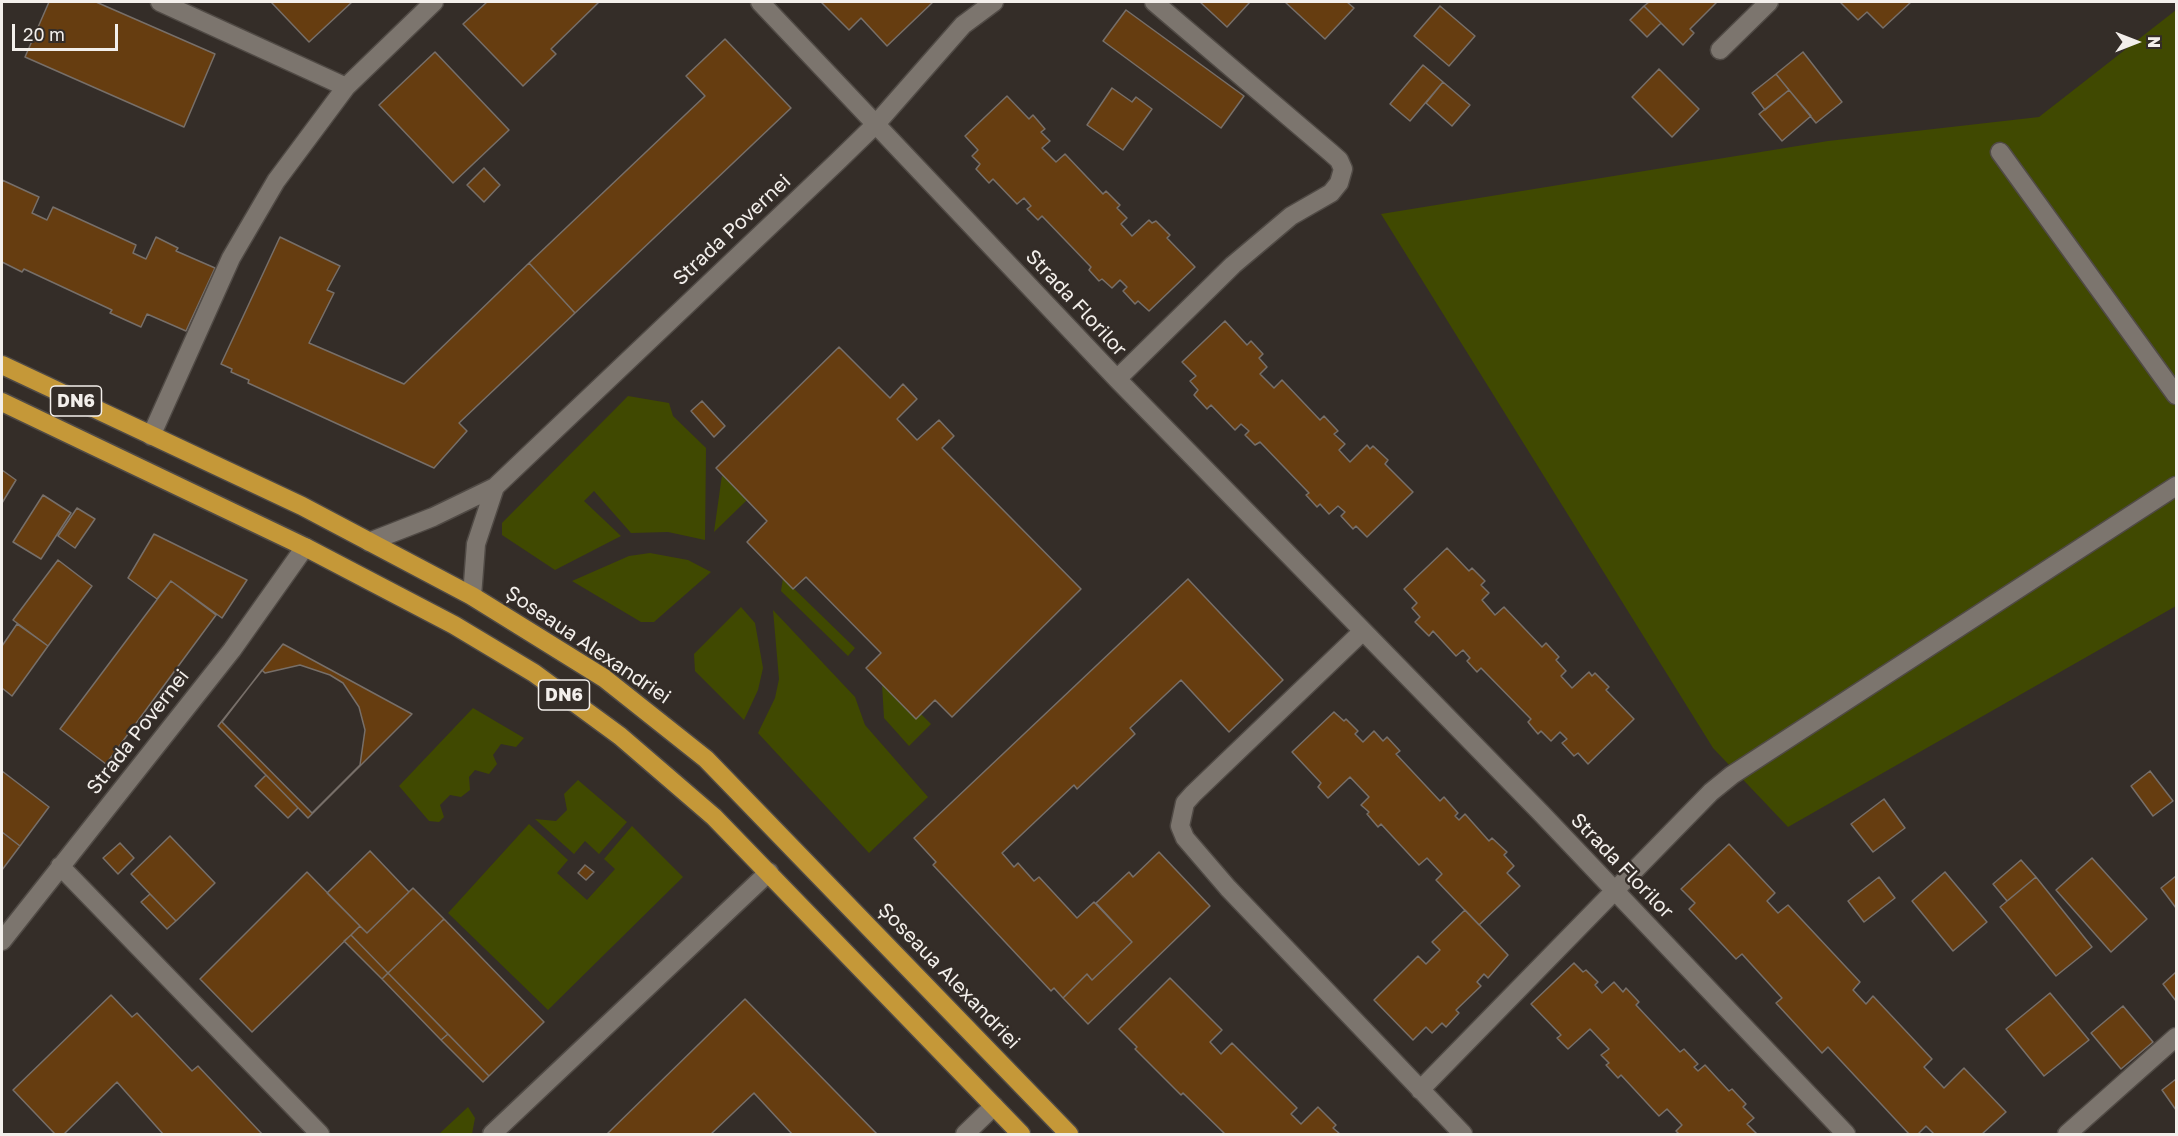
<!DOCTYPE html>
<html>
<head>
<meta charset="utf-8">
<style>
  body { margin:0 }
  #map { position:relative; width:2178px; height:1136px; overflow:hidden; background:#342d28; font-family:"Golos Text",sans-serif }
  canvas { display:block }
  .frame { position:absolute; inset:0; border:3px solid #f3efeb; pointer-events:none }
  .north { position:absolute; left:2106px; top:12px; width:60px; height:60px; -webkit-text-stroke:4px #342d28; paint-order:stroke; rotate:90deg; font-size:16px; font-weight:700; line-height:24px; text-align:center; color:#f3efeb }
  .north::after { content:''; display:block; margin:auto; width:21px; height:27px; background:#f3efeb; clip-path:polygon(50% 0,100% 100%,50% 72%,0 100%) }
  .scale { position:absolute; left:12px; top:24px; width:106px; height:27px; box-sizing:border-box; border:3px solid #f3efeb; border-top:0; padding-left:8px; font-size:18px; line-height:21px; white-space:nowrap; color:#f3efeb; -webkit-text-stroke:4px #342d28; paint-order:stroke }
</style>
</head>
<body>
<div id="map">
<canvas width="2178" height="1136"></canvas>
<div class="frame"></div>
<div class="north">N</div>
<div class="scale">20 m</div>
</div>
<script>
const c = document.querySelector('canvas').getContext('2d');
c.lineJoin = 'round';
function paint(path, color) { c.fillStyle = color; c.fill(path, 'evenodd'); }
const shape = rows => new Path2D(rows.map(r => 'M' + r).join(''));
function trace(path, color, width, dash) { c.strokeStyle = color; c.lineWidth = width; c.lineCap = dash ? 'butt' : 'round'; c.setLineDash(dash || []); c.stroke(path); }
function drawText(font, color, halo, rows, align = 'center') {
  c.font = font + ' "Golos Text",sans-serif'; c.lineWidth = 5; c.setLineDash([]); c.textBaseline = 'middle'; c.strokeStyle = halo; c.fillStyle = color; for (const [text, x, y, turn = 0] of rows) {
    c.save(); c.translate(x, y); c.rotate((+turn || 0) * Math.PI / 180); c.textAlign = isNaN(turn) ? turn : align; if (halo) c.strokeText(text, 0, 0); c.fillText(text, 0, 0); c.restore();
  }
}
paint(shape([
  [2176,10,2176,606,1788,827,1713,748,1381,214,1828,141,2039,117],
  [628,396,669,403,673,416,706,448,705,540,668,532,631,533,594,491,584,501,621,536,555,570,502,535,502,523],
  [722,475,747,500,714,532],
  [650,553,688,560,711,572,654,622,641,622,572,581,629,556],
  [783,578,855,648,848,656,781,591],
  [741,607,755,623,763,668,758,690,744,720,695,671,694,654],
  [773,610,855,697,865,725,928,797,869,853,758,733,775,698,779,679],
  [882,684,915,718,921,714,931,724,909,746,884,718],
  [473,708,524,738,516,747,501,744,493,755,497,764,489,774,475,770,469,777,470,790,461,797,450,795,440,805,444,817,439,822,429,821,399,786],
  [578,780,627,822,599,854,585,841,574,854,535,819,556,821,567,810,564,794],
  [529,824,568,860,557,873,587,900,615,869,604,859,632,826,683,877,548,1010,448,913],
  [468,1107,475,1118,472,1134,439,1134]
]), '#404901');
const building = shape([
  [49,2,96,2,215,54,184,127,25,57,49,2],
  [271,2,352,2,309,42,271,2],
  [487,2,599,2,551,49,556,54,523,86,463,24,487,2],
  [821,2,933,2,887,46,861,18,849,30,821,2],
  [1200,2,1250,2,1227,27,1200,2],
  [1285,2,1347,2,1354,8,1325,39,1285,2],
  [1649,2,1717,2,1690,29,1694,33,1683,45,1644,6,1649,2],
  [1840,2,1911,2,1883,28,1867,12,1858,20,1840,2],
  [1440,6,1475,36,1449,66,1414,36,1440,6],
  [1644,6,1661,23,1647,37,1630,20,1644,6],
  [1126,10,1244,96,1221,128,1103,41,1126,10],
  [725,39,791,108,575,313,529,263,705,96,686,76,725,39],
  [435,52,509,130,453,183,379,105,435,52],
  [1803,52,1842,102,1816,123,1776,74,1803,52],
  [1423,65,1443,82,1410,121,1390,104,1423,65],
  [1659,69,1699,109,1672,137,1632,97,1659,69],
  [1776,74,1789,90,1765,110,1752,93,1776,74],
  [1443,82,1470,105,1452,126,1426,103,1443,82],
  [1112,88,1132,102,1136,97,1152,109,1123,150,1087,125,1112,88],
  [1789,90,1811,116,1782,141,1759,114,1789,90],
  [1007,96,1029,119,1033,115,1045,129,1041,132,1050,141,1042,148,1056,162,1065,154,1103,194,1106,191,1120,205,1117,208,1127,218,1121,224,1132,236,1149,220,1152,223,1156,221,1170,235,1167,238,1195,267,1149,311,1138,301,1135,304,1123,291,1127,287,1120,280,1112,288,1102,279,1099,281,1089,270,1091,267,1042,216,1038,220,1027,209,1031,206,1024,198,1017,204,993,179,989,183,976,169,980,164,972,156,978,150,965,136,1007,96],
  [484,168,500,185,484,202,467,185,484,168],
  [2,180,39,197,32,213,47,220,53,207,136,245,133,253,146,259,156,237,178,248,176,251,215,268,186,331,147,314,141,327,110,313,112,310,24,269,22,272,2,262,2,180],
  [280,237,340,266,327,290,334,293,309,343,404,384,529,263,575,313,459,423,467,431,434,468,248,383,249,380,231,372,232,369,221,364,280,237],
  [1225,321,1247,345,1251,341,1263,354,1259,358,1267,367,1260,374,1274,388,1282,380,1320,420,1324,416,1338,431,1334,434,1345,444,1339,450,1350,462,1367,445,1370,449,1373,446,1388,460,1385,464,1413,492,1367,537,1356,526,1353,529,1341,516,1345,512,1338,506,1329,514,1320,504,1317,507,1306,495,1309,493,1260,442,1255,445,1245,435,1249,431,1241,424,1235,430,1211,405,1207,409,1194,395,1198,390,1190,381,1196,376,1182,362,1225,321],
  [839,347,890,398,903,384,917,399,897,419,917,440,939,420,954,436,942,448,1081,589,952,717,935,700,916,719,866,668,881,653,806,577,793,589,747,542,767,521,716,468,839,347],
  [702,401,725,426,714,437,691,411,702,401],
  [2,470,16,480,2,503,2,470],
  [43,495,71,513,41,559,13,542,43,495],
  [77,508,95,519,75,548,58,536,77,508],
  [154,534,247,580,222,618,171,581,157,599,128,578,154,534],
  [1447,548,1469,571,1472,568,1485,581,1481,585,1489,593,1482,600,1495,615,1504,607,1542,647,1546,643,1559,657,1556,660,1566,671,1561,676,1572,688,1589,672,1592,676,1595,673,1609,687,1606,690,1634,719,1588,764,1578,753,1574,756,1562,743,1567,739,1560,732,1551,741,1541,731,1538,734,1528,722,1531,719,1481,668,1477,672,1467,661,1470,658,1463,650,1456,656,1433,631,1429,636,1415,622,1420,617,1412,608,1417,603,1404,589,1447,548],
  [58,560,92,586,48,646,13,620,58,560],
  [1188,579,1283,680,1229,732,1181,680,1130,728,1135,734,1077,789,1074,785,1002,853,1014,867,1018,863,1034,881,1039,877,1077,918,1094,902,1132,942,1092,980,1087,974,1063,998,1054,988,1051,991,933,865,936,862,914,838,1188,579],
  [171,581,216,615,106,764,60,729,171,581],
  [17,624,48,646,12,696,2,688,2,646,17,624],
  [283,644,412,714,308,818,218,726,283,644],
  [300,665,330,675,343,683,359,707,365,730,360,765,312,813,222,722,262,670,265,673,300,665],
  [1334,712,1344,721,1346,719,1358,731,1355,734,1363,742,1374,731,1383,741,1387,737,1400,751,1396,754,1440,801,1444,797,1458,813,1455,816,1459,820,1465,814,1489,841,1492,838,1507,852,1504,855,1514,866,1507,873,1520,886,1479,925,1436,880,1442,874,1427,858,1419,865,1381,824,1378,827,1367,814,1369,812,1361,805,1369,797,1350,777,1328,798,1318,787,1321,783,1292,752,1334,712],
  [2,771,49,807,20,846,2,832,2,771],
  [2150,771,2173,801,2153,816,2131,786,2150,771],
  [266,775,298,808,288,818,255,786,266,775],
  [1884,799,1905,828,1873,852,1851,824,1884,799],
  [2,832,20,846,2,870,2,832],
  [170,836,215,883,176,921,131,874,170,836],
  [120,843,134,858,118,874,103,858,120,843],
  [1729,844,1775,893,1767,901,1778,913,1788,905,1860,982,1853,990,1866,1004,1873,996,1932,1059,1924,1067,1944,1088,1964,1068,2006,1112,1982,1134,1934,1134,1926,1126,1918,1134,1909,1134,1828,1047,1822,1053,1776,1003,1782,998,1742,954,1736,959,1689,909,1695,903,1681,889,1729,844],
  [370,851,409,892,367,933,327,893,370,851],
  [1159,852,1210,906,1088,1024,1063,998,1087,974,1092,980,1132,942,1096,903,1129,872,1133,877,1159,852],
  [2092,858,2147,919,2111,952,2056,890,2092,858],
  [2021,860,2036,877,2007,901,1993,884,2021,860],
  [585,865,594,872,586,880,578,873,585,865],
  [307,872,360,926,252,1032,200,979,307,872],
  [1945,872,1987,922,1953,951,1912,901,1945,872],
  [2176,876,2176,908,2161,888,2176,876],
  [1879,877,1895,898,1864,922,1848,901,1879,877],
  [2036,877,2092,947,2056,976,2000,907,2036,877],
  [413,888,444,919,388,973,351,935,360,926,367,933,413,888],
  [150,894,176,921,167,929,141,902,150,894],
  [1465,910,1508,955,1488,978,1484,974,1477,982,1481,986,1456,1010,1459,1013,1446,1027,1442,1023,1432,1033,1426,1027,1413,1040,1374,1000,1418,956,1426,964,1440,950,1432,942,1465,910],
  [444,919,544,1022,489,1076,388,973,444,919],
  [351,935,388,973,382,979,344,941,351,935],
  [1574,963,1583,972,1586,970,1598,982,1595,985,1602,993,1614,982,1623,992,1626,988,1639,1002,1636,1005,1680,1052,1684,1049,1698,1064,1694,1067,1698,1071,1705,1065,1729,1091,1732,1089,1746,1104,1743,1107,1754,1118,1747,1124,1757,1134,1679,1134,1676,1131,1682,1125,1667,1109,1659,1116,1621,1075,1618,1078,1606,1065,1609,1063,1601,1055,1609,1049,1590,1029,1568,1049,1557,1038,1561,1035,1531,1004,1574,963],
  [2176,972,2176,1001,2163,984,2176,972],
  [388,973,448,1034,441,1040,382,979,388,973],
  [1170,978,1222,1030,1210,1042,1221,1054,1232,1043,1297,1108,1291,1114,1301,1124,1318,1107,1336,1125,1333,1128,1340,1134,1225,1134,1183,1093,1181,1095,1135,1049,1137,1047,1119,1029,1170,978],
  [2050,993,2089,1040,2044,1076,2006,1029,2050,993],
  [111,995,132,1017,137,1013,192,1071,198,1066,262,1134,163,1134,117,1082,64,1134,55,1134,13,1090,111,995],
  [745,999,877,1134,792,1134,754,1093,711,1134,607,1134,745,999],
  [2123,1006,2153,1042,2121,1069,2091,1033,2123,1006],
  [448,1034,489,1076,483,1082,441,1040,448,1034],
  [2176,1079,2176,1110,2162,1090,2176,1079]
]);
paint(building, '#663d10');
trace(building, '#776f69', 1.5);
const street = shape([
  [160,2,346,87],
  [760,2,1117,379,1541,813,1846,1134],
  [1720,50,1769,2],
  [2000,152,2176,395],
  [1117,379,1233,265,1291,216,1331,193,1339,183,1343,169,1339,160,1330,152,1154,2],
  [151,436,231,258,276,181,346,87,434,2],
  [369,542,433,517,495,487,837,162,876,124,963,25,994,2],
  [472,596,476,544,495,487],
  [1363,631,1193,794,1185,803,1180,826,1185,838,1228,888,1463,1134],
  [60,866,320,1134],
  [2,941,232,650,305,547],
  [1420,1090,1711,792,1732,775,2176,486],
  [492,1134,769,872],
  [965,1134,994,1106],
  [2067,1134,2176,1037]
]);
const highway = shape([
  [2,365,302,506,472,596,604,678,706,759,1069,1134],
  [2,402,305,547,454,625,534,673,620,736,714,817,1021,1134]
]);
trace(street, '#504a45', 21);
trace(highway, '#504a45', 21);
trace(street, '#7c756e', 18);
trace(highway, '#c59838', 18);
for (const [x, y, w] of [
  [76,401,51],
  [564,695,51]
]) { const box = new Path2D(); box.roundRect(x - w / 2, y - 15, w, 30, 4.5); c.fillStyle = '#342d28'; c.fill(box); trace(box, '#f3efeb', 1.5); }
drawText('bold 18px', '#f3efeb', null, [
  ["DN6",76,401],
  ["DN6",564,695]
]);
drawText('20px', '#f3efeb', '#342d28', [
  ["Strada Povernei",732,230,-43],
  ["Strada Florilor",1076,303,47],
  ["Șoseaua Alexandriei",588,645,34],
  ["Strada Povernei",138,732,-52],
  ["Strada Florilor",1622,866,46],
  ["Șoseaua Alexandriei",949,976,46]
]);
</script>
</body>
</html>
